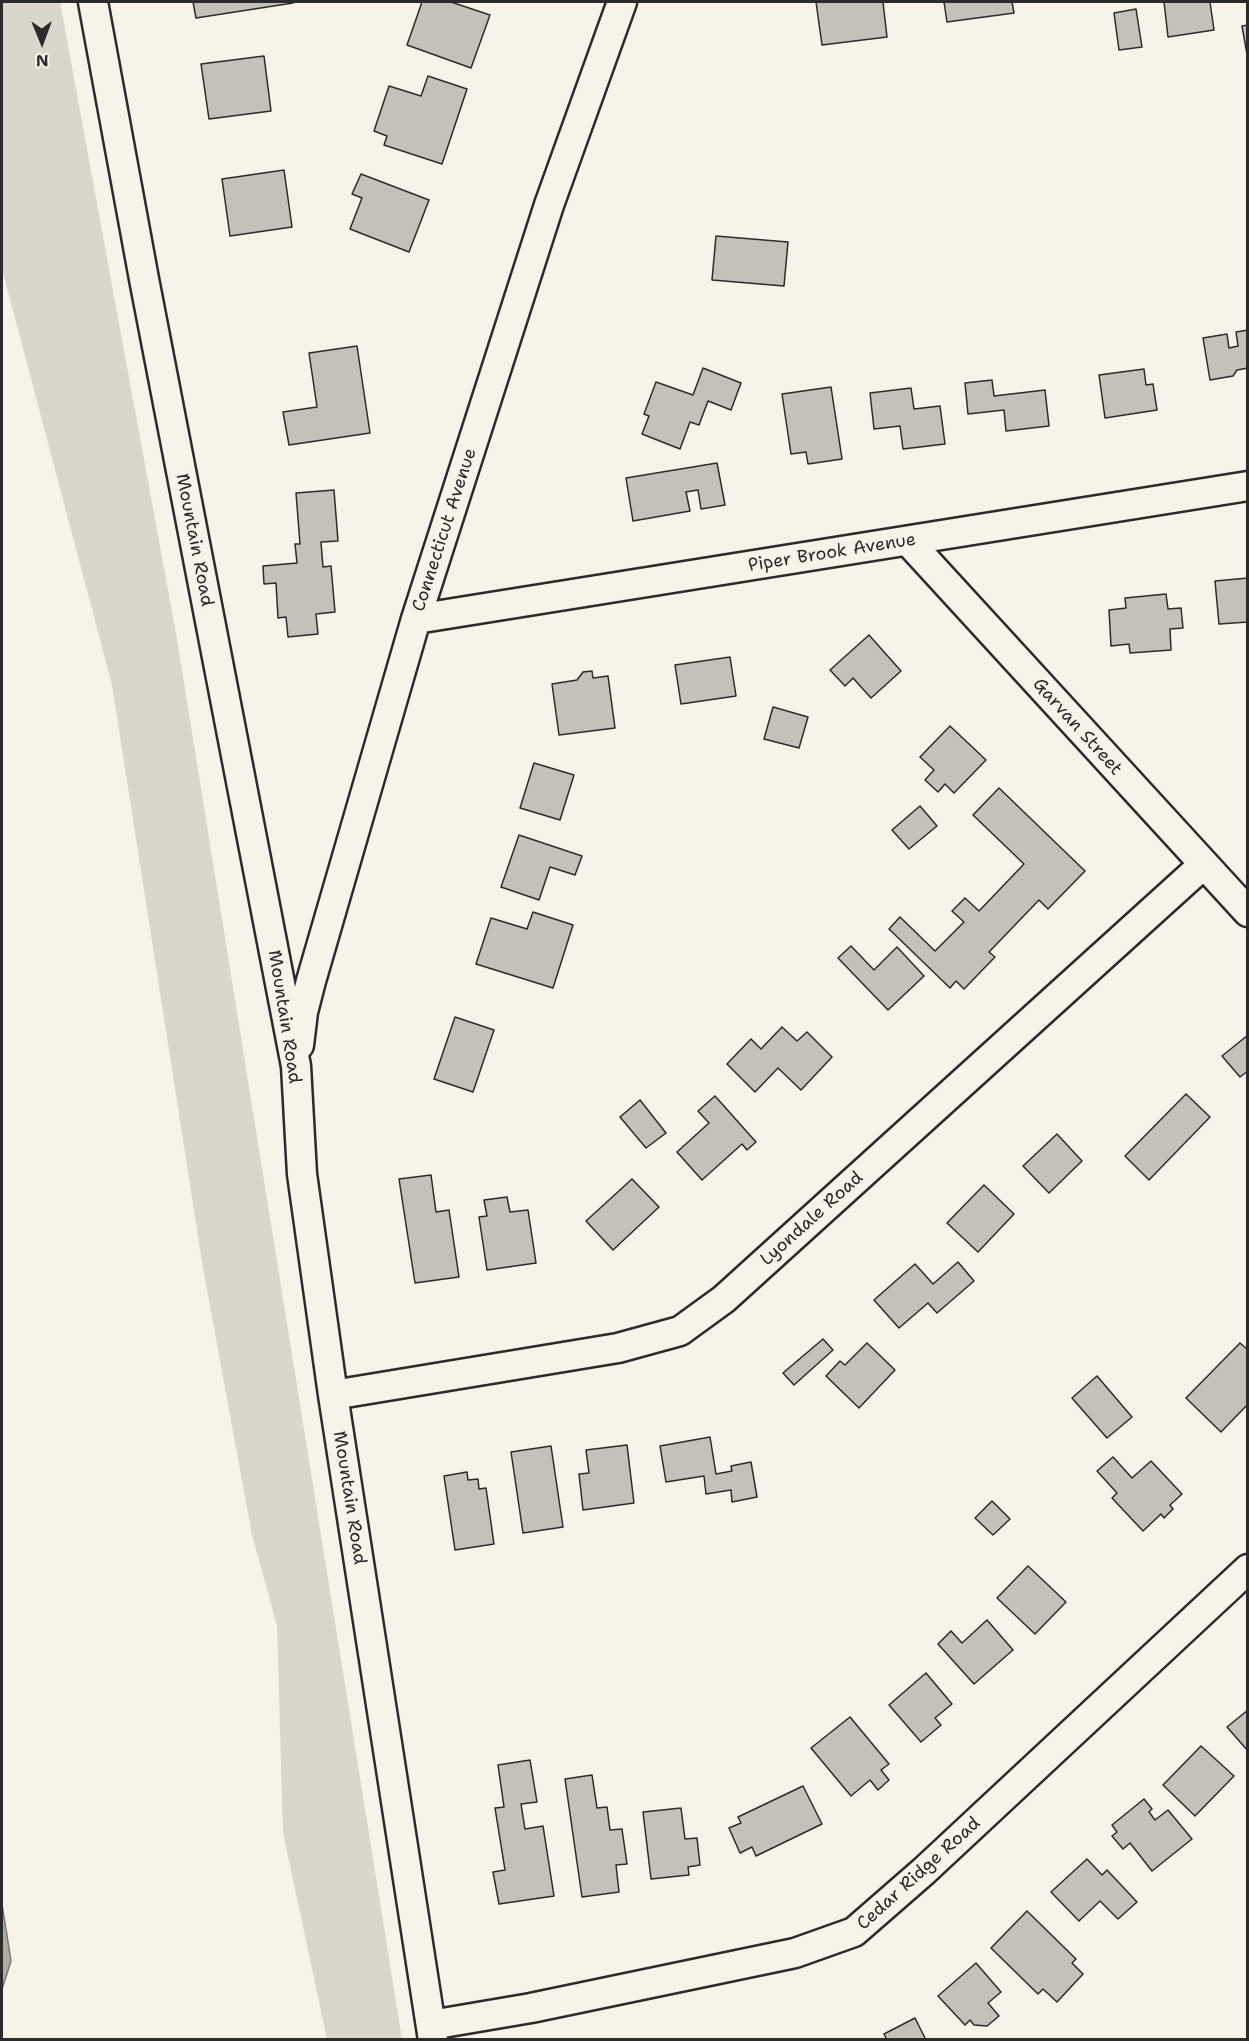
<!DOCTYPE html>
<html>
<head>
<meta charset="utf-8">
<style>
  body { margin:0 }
  #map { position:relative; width:1249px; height:2041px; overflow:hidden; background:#f7f3e8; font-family:"Shantell Sans",sans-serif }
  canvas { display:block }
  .frame { position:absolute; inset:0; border:3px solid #2b2b2b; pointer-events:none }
  .north { position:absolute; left:12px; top:12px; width:60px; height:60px; -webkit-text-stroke:4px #f7f3e8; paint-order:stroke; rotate:179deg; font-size:16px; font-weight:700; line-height:24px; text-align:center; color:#2b2b2b }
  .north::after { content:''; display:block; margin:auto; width:21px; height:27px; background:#2b2b2b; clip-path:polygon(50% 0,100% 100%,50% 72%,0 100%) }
</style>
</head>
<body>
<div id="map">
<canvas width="1249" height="2041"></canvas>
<div class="frame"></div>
<div class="north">N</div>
</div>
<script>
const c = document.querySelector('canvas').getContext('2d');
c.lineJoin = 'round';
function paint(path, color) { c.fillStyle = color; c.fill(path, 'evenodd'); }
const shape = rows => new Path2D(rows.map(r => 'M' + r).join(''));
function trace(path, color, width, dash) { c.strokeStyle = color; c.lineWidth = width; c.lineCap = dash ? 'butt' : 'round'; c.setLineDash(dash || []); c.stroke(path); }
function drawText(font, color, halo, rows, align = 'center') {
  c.font = font + ' "Shantell Sans",sans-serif'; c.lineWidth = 4.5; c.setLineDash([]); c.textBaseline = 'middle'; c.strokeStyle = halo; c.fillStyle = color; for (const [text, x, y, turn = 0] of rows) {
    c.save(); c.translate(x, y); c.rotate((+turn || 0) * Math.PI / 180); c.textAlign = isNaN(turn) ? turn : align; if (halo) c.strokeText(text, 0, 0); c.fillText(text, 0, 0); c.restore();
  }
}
paint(shape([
  [2,2,60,2,177,639,402,2039,327,2039,283,1833,277,1626,252,1535,203,1268,112,685,2,269]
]), '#dad6cc');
const water = shape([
  [2,1904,11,1961,2,1989,2,1904]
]);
paint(water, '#afaca4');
trace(water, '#7a7874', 1.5);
const building = shape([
  [193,2,292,2,293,3,196,18,193,2],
  [422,2,451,2,490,15,471,68,407,45,422,2],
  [816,2,883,2,887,37,822,45,816,2],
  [944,2,1012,2,1014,13,947,22,944,2],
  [1164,2,1210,2,1214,30,1168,37,1164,2],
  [1136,9,1142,47,1119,50,1114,13,1136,9],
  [1248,25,1248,60,1242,26,1248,25],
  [264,56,271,111,209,119,201,64,264,56],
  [428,76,467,89,442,164,384,145,387,136,374,131,389,86,421,96,428,76],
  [284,170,292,227,230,236,222,179,284,170],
  [361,174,429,200,409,252,350,229,362,198,352,194,361,174],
  [716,236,788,242,784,286,712,280,716,236],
  [1248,330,1248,368,1237,370,1233,376,1210,380,1203,338,1227,334,1229,348,1238,346,1236,332,1248,330],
  [357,346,370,433,289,445,283,412,317,407,309,353,357,346],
  [703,368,741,383,731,410,708,401,699,425,690,422,680,449,642,434,649,416,644,414,656,382,693,395,703,368],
  [1144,369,1146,385,1153,384,1157,410,1105,418,1099,375,1144,369],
  [992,380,994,396,1045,390,1049,426,1006,431,1004,410,968,414,965,383,992,380],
  [831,387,842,459,808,464,806,452,791,454,782,394,831,387],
  [911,388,914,409,940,406,945,444,903,449,900,426,874,429,870,393,911,388],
  [717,463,725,505,701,509,698,490,686,492,690,511,633,521,626,478,717,463],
  [334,490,338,541,321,542,323,567,331,566,335,612,316,614,318,634,288,637,286,617,278,618,276,583,264,584,263,566,297,563,295,544,300,544,296,493,334,490],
  [1248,578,1248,622,1219,624,1215,581,1248,578],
  [1166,594,1168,609,1181,608,1183,628,1170,629,1171,650,1130,653,1129,644,1111,646,1109,610,1126,608,1125,598,1166,594],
  [869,635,901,671,871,698,853,678,845,686,830,670,869,635],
  [730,657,736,696,681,704,675,665,730,657],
  [592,671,593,678,608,676,615,728,559,735,552,684,577,680,583,672,592,671],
  [773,707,808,717,799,748,764,739,773,707],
  [950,726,986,760,954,793,945,784,938,792,925,780,934,770,920,757,950,726],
  [534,763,574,775,560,820,520,808,534,763],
  [999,788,1085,871,1048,909,1039,900,989,952,995,957,964,989,956,981,950,988,889,929,900,917,935,951,964,922,952,911,965,898,979,911,1024,864,973,815,999,788],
  [920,806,937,826,909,849,892,830,920,806],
  [519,835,582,856,575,875,550,867,539,900,501,887,519,835],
  [533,912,573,925,553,988,476,964,491,918,527,929,533,912],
  [851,946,874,970,897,947,924,976,888,1010,838,958,851,946],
  [455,1017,494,1030,473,1092,434,1079,455,1017],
  [782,1027,797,1041,807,1032,832,1057,801,1090,778,1068,755,1092,727,1064,751,1039,761,1049,782,1027],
  [1248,1035,1248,1071,1240,1077,1222,1056,1248,1035],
  [1186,1094,1210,1117,1149,1180,1125,1156,1186,1094],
  [715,1096,756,1142,747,1150,742,1144,702,1180,677,1152,709,1123,698,1111,715,1096],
  [640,1100,666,1133,646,1148,620,1117,640,1100],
  [1057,1134,1082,1161,1049,1193,1023,1166,1057,1134],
  [431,1175,436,1212,449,1210,459,1277,415,1283,399,1179,431,1175],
  [632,1179,659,1207,613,1250,586,1221,632,1179],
  [984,1185,1014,1214,978,1252,947,1223,984,1185],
  [507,1197,510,1212,528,1210,536,1263,487,1270,479,1217,487,1216,484,1200,507,1197],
  [958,1262,974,1281,937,1313,928,1303,899,1328,874,1300,915,1264,933,1284,958,1262],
  [823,1339,833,1350,794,1385,783,1373,823,1339],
  [867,1343,895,1370,859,1408,826,1376,840,1361,845,1365,867,1343],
  [1240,1343,1248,1350,1248,1404,1221,1432,1186,1398,1240,1343],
  [1097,1376,1132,1417,1107,1438,1072,1398,1097,1376],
  [710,1437,716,1474,732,1471,731,1466,751,1462,757,1497,732,1502,731,1490,706,1494,704,1476,666,1482,660,1446,710,1437],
  [627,1445,634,1503,583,1510,579,1474,589,1473,586,1450,627,1445],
  [551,1446,563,1527,523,1533,511,1452,551,1446],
  [1113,1457,1132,1478,1151,1461,1182,1494,1170,1505,1173,1509,1164,1518,1161,1514,1143,1531,1112,1498,1117,1493,1097,1471,1113,1457],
  [467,1472,468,1480,478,1479,479,1489,486,1488,494,1544,455,1550,444,1476,467,1472],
  [992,1501,1010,1519,993,1535,975,1518,992,1501],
  [1028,1566,1066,1602,1035,1634,997,1598,1028,1566],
  [987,1620,1013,1650,974,1684,938,1644,951,1631,962,1643,987,1620],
  [926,1673,952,1704,935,1718,941,1725,921,1742,889,1705,926,1673],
  [1248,1710,1248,1751,1227,1727,1248,1710],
  [850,1717,889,1764,881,1770,889,1780,878,1790,870,1780,851,1796,811,1748,850,1717],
  [1201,1746,1234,1776,1195,1816,1163,1785,1201,1746],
  [530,1760,537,1802,521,1804,525,1829,543,1826,554,1896,499,1904,493,1872,505,1870,495,1808,504,1807,498,1765,530,1760],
  [592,1775,597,1808,607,1807,610,1830,622,1829,627,1864,616,1865,619,1892,582,1897,565,1779,592,1775],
  [803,1786,822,1824,756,1856,752,1847,740,1853,729,1828,741,1823,738,1817,803,1786],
  [1144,1799,1152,1809,1149,1812,1155,1820,1168,1810,1192,1839,1152,1871,1130,1843,1123,1849,1112,1836,1117,1832,1112,1825,1144,1799],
  [681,1808,685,1839,697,1838,700,1865,688,1867,689,1875,651,1879,643,1812,681,1808],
  [1087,1859,1102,1875,1107,1870,1137,1902,1118,1919,1100,1901,1079,1921,1051,1892,1087,1859],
  [1027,1911,1076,1959,1072,1963,1083,1974,1057,2002,1043,1989,1038,1994,991,1948,1027,1911],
  [976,1963,1001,1992,988,2003,999,2016,987,2026,974,2025,970,2020,965,2025,938,1996,976,1963],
  [915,2018,926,2040,884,2040,886,2038,884,2034,915,2018]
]);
paint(building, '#c4c1b9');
trace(building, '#2b2b2b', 1.5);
const minor = shape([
  [93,2,144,279,296,1066,302,1174,333,1395,433,2040],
  [908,541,1248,912],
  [416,619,1248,486],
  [299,1045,303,1012,311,981,416,619,549,205,622,2],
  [333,1395,618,1348,680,1331,724,1299,1203,865],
  [431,2025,531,2008,795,1953,854,1932,924,1871,1248,1569]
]);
trace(minor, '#2b2b2b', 33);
trace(minor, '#f7f3e8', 28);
drawText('18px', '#2b2b2b', '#f7f3e8', [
  ["Connecticut Avenue",445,530,-72],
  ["Mountain Road",194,540,79],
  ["Piper Brook Avenue",832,553,-9],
  ["Garvan Street",1077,727,48],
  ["Mountain Road",284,1017,81],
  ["Lyondale Road",812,1219,-42],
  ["Mountain Road",349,1498,81],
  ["Cedar Ridge Road",919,1874,-42]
]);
</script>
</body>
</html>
